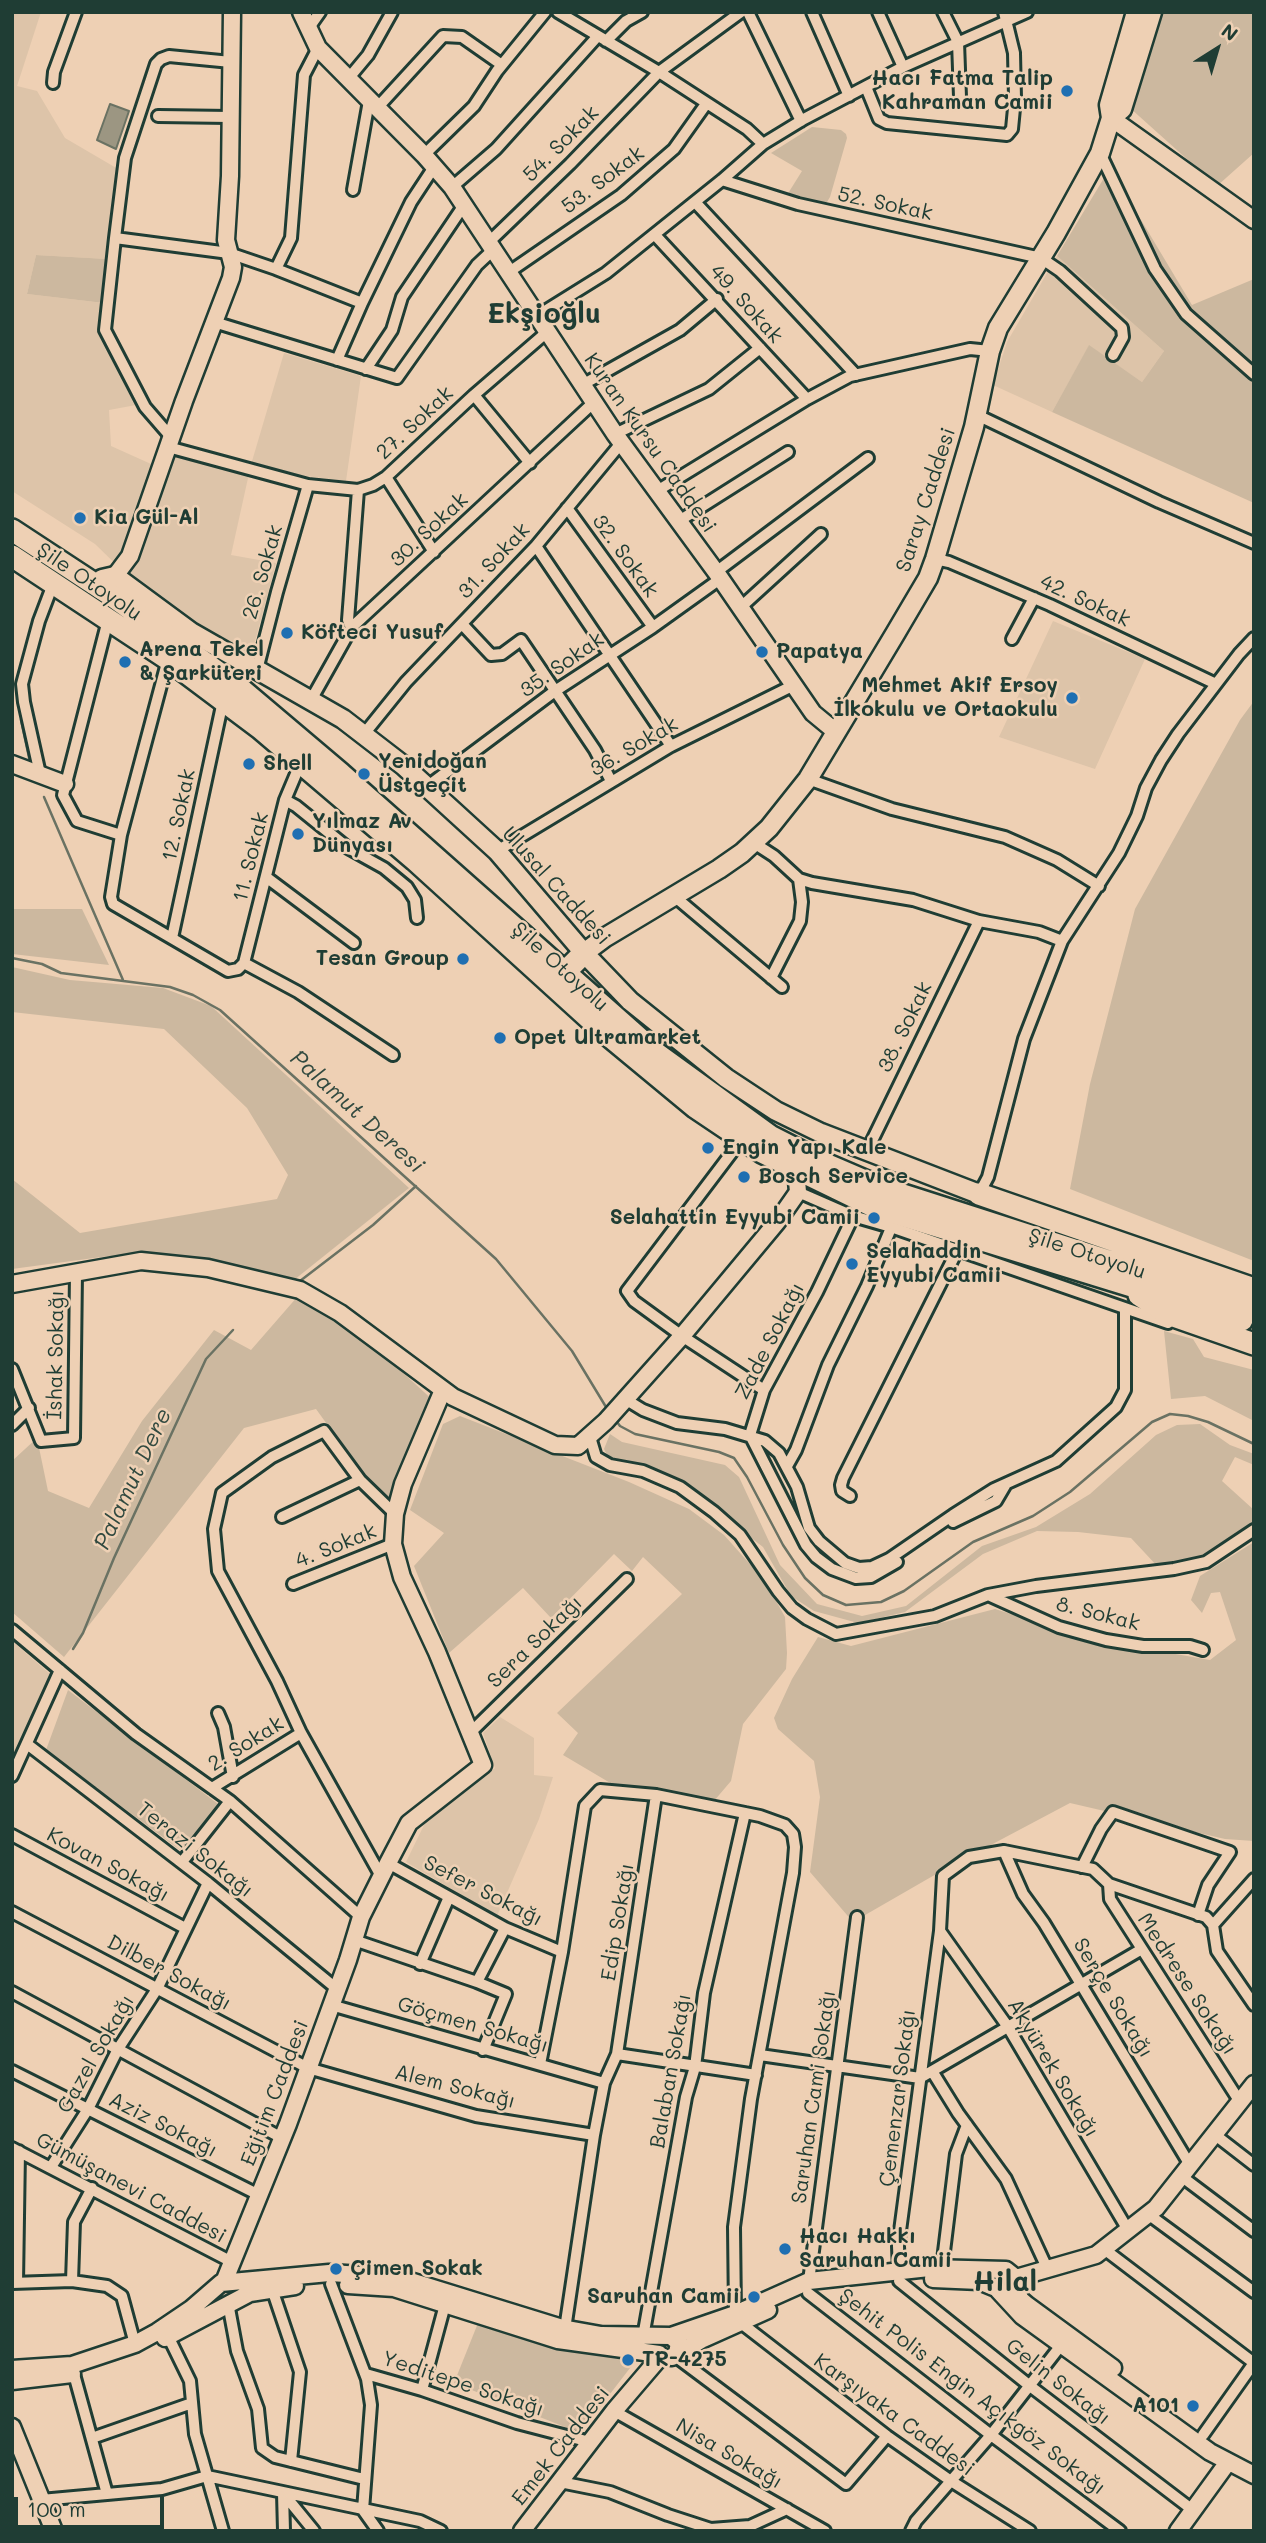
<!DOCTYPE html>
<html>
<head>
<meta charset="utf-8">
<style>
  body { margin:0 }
  #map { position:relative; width:1266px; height:2543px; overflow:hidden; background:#eed0b4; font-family:Mali,sans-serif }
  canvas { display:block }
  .frame { position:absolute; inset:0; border:14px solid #1f3d34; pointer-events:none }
  .north { position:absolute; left:1182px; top:14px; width:70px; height:70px; -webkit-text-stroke:5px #eed0b4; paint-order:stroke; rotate:37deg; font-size:19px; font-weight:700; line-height:28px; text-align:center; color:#1f3d34 }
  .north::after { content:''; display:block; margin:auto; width:24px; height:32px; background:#1f3d34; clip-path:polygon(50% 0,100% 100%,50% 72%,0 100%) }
  .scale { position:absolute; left:14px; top:2497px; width:150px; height:32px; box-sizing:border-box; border:4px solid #1f3d34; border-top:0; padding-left:9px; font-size:21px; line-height:24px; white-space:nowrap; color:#1f3d34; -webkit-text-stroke:5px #eed0b4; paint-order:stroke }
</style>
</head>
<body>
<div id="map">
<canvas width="1266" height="2543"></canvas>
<div class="frame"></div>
<div class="north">N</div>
<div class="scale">100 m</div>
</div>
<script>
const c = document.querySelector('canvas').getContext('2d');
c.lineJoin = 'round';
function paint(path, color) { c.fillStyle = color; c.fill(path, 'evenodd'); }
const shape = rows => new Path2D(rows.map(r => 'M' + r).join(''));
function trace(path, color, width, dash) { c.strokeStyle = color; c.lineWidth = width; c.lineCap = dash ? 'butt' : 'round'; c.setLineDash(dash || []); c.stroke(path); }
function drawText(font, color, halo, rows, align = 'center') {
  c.font = font + ' Mali,sans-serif'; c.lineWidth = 5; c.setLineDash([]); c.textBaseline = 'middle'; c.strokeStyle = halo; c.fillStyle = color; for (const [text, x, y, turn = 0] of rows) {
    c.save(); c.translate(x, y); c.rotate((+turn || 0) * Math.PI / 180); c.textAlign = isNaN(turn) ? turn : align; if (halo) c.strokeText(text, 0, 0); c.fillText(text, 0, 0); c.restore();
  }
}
paint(shape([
  [12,12,41,12,17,86,37,91,65,138,118,169,107,259,36,255,27,294,104,303,116,343,147,403,109,410,111,446,160,468,165,450,250,468,284,353,361,376,346,481,250,469,231,555,276,563,250,660,132,580,95,544,12,491],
  [1057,256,1164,351,1142,382,1089,346,1052,412,993,385,1007,342],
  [1053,621,1145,659,1095,769,999,737],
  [12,1641,50,1674,12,1764],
  [500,1717,534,1738,534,1775,553,1777,539,1819,497,1916,406,1862,425,1823,495,1768,483,1733]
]), '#ddc4a9');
paint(shape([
  [1159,12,1254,12,1254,153,1217,186,1130,108],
  [812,127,841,130,846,134,847,138,830,197,827,202,822,203,787,195,802,171,771,153],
  [1110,168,1192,305,1254,279,1254,503,1052,412,1089,345,1142,382,1164,351,1057,256],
  [36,255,107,259,104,303,27,294],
  [1254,701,1254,1261,1070,1189,1090,1084,1135,909,1240,720],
  [12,909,82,909,109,965,12,954],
  [12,967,70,980,163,988,211,1006,409,1188,289,1284,272,1283,109,1256,12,1269,12,1179,80,1233,277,1199,288,1175,247,1108,164,1029,12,1012],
  [298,1296,331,1307,436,1403,435,1420,387,1507,316,1409,244,1428,64,1657,12,1612,12,1461,37,1438,48,1491,89,1508,142,1421,214,1330,251,1350],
  [1164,1331,1193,1339,1204,1357,1254,1370,1254,1421,1205,1396,1171,1399],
  [460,1416,629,1482,689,1509,724,1535,765,1581,785,1617,787,1653,786,1669,743,1724,731,1781,708,1808,612,1784,563,1755,578,1733,557,1713,682,1594,643,1557,632,1571,614,1554,551,1618,523,1588,449,1653,414,1566,444,1533,410,1510,443,1424],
  [1200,1424,1230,1445,1254,1454,1254,1465,1235,1457,1222,1481,1254,1510,1254,1524,1207,1559,1158,1567,1131,1538,1078,1532,1037,1531,983,1554,905,1612,858,1623,814,1611,791,1596,763,1547,672,1477,609,1459,604,1449,610,1434,622,1442,725,1465,739,1477,780,1565,817,1604,862,1616,906,1606,982,1546,1036,1527,1090,1494,1156,1435,1177,1425],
  [1254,1542,1254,1841,1225,1839,1070,1803,938,1873,853,1922,810,1872,820,1797,814,1761,778,1729,774,1718,792,1679,818,1637,851,1646,995,1609,1095,1640,1210,1660,1236,1640,1220,1592,1211,1593,1202,1613,1191,1600,1200,1576],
  [68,1690,222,1807,184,1853,46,1750],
  [478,2323,640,2355,580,2433,454,2383]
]), '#ccb89f');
const water = shape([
  [110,104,129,111,116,149,97,140,110,104]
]);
paint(water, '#9c9682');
trace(water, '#6a7263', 2);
trace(shape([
  [21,720,30,762],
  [44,797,123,980],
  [12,958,42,964,61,973,170,987,193,995,220,1010,496,1259,572,1351,606,1407],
  [300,1281,373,1225,416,1186],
  [617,1422,620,1426,635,1434,719,1452,734,1458,747,1477,783,1545,805,1578,823,1595,846,1605,881,1602,904,1591,973,1542,1033,1516,1070,1492,1152,1422,1170,1414,1188,1416,1208,1422,1254,1444],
  [73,1649,83,1633,114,1558,206,1359,233,1330]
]), '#6a7263', 2.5);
const street = shape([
  [558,12,659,72,747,129,763,144,804,119,903,67,1027,12],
  [748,12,801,121],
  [812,12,849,96],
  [878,12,903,67],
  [943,12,958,42,960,97],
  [308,29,320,12],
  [606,41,626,21,642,12],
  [348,79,368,55,392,12],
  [53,83,54,72,76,12],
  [866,87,879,119,887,123,1007,135,1012,129,1015,98,1014,53,1004,12],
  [377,108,443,36,462,37,502,65],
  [158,116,230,117],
  [1100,153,1155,269,1186,314,1254,374],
  [424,155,474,106,497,71,545,12],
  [722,180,798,204,1041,258,1060,271,1122,328,1123,337,1113,355],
  [452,187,496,149,597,37],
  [353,190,369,101],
  [695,202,856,375],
  [655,235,807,399],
  [115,238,125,158,156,64,161,59,169,56,231,62],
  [489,242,570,164,659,72,741,12],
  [276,269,362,303,411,202,434,167],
  [509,272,621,195,674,149,706,104],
  [537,316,606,273,722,180,763,144],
  [214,322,397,378,477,265,494,249],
  [337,360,362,303],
  [366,369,392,330,402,297,464,205],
  [582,385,680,330,717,299],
  [474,395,530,463],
  [977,415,1159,502,1254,543],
  [615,434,709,389,760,348],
  [171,437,145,407,105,330,115,238,229,253,276,269,291,238,304,75,318,48],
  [168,447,308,485,358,490,373,485,386,477,474,395,547,332],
  [386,477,434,552],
  [657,491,807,399,850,376,970,349,990,351],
  [567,508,653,627],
  [679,521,788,452],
  [536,546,671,746],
  [935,559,949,562,1050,605,1216,684],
  [716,572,868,458],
  [741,607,821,534],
  [108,620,63,795,77,821,121,835],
  [462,624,491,655,502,654,521,640,595,750,611,781],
  [351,628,348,620,358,490],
  [1012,639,1034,598],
  [168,659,121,835,111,897,113,904,228,971,238,969,244,963],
  [257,670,277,592,308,485],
  [311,700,352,627,593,403],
  [364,734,406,682,536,546,622,442],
  [40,774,24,702,22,684,39,621,50,592],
  [808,779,892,809,1005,837,1057,860,1099,886],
  [428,786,555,691,653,627,720,579],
  [285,800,296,806,348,848,384,868,407,887,415,900,417,918],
  [754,843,774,856,799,879,812,883,913,900,979,921,1039,932,1062,941],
  [497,851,671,746,794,685],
  [266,877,354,943],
  [674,896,782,987],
  [172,938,223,701],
  [244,963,285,800,301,762],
  [244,963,298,992,393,1055],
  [771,978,800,921,802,902,799,879],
  [742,1139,627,1291,634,1301,682,1336,764,1390],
  [867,1151,979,921],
  [798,1192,853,1216,891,1227,1168,1323],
  [979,1194,988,1177,1024,1039,1062,941,1119,853,1137,816,1146,788,1161,760,1178,734,1239,654,1254,638],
  [861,1200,817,1292,764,1390,750,1435,806,1545,816,1557,832,1569,856,1578,871,1577,897,1562],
  [12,1369,41,1441,74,1438,76,1273],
  [625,1399,643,1410,677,1423,725,1429,765,1441,779,1453,797,1487,809,1528,819,1541,845,1563,859,1568,872,1567,889,1559,953,1515,994,1489,1056,1461,1116,1407,1125,1390,1125,1309],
  [12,1425,29,1408],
  [590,1437,596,1457,610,1465,643,1471,680,1487,714,1512,740,1535,778,1591,792,1608,807,1619,836,1634,935,1616,988,1595,1036,1586,1174,1569,1206,1562,1254,1530],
  [787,1466,796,1450,828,1365,867,1286,893,1223],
  [850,1496,842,1491,841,1485,843,1478,957,1251],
  [282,1517,360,1480],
  [953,1522,996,1501,1006,1484],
  [293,1584,393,1544],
  [988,1595,1059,1627,1106,1640,1143,1646,1190,1646,1203,1650],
  [12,1630,136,1734,230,1801,361,1917],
  [218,1713,224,1727,233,1777],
  [470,1733,627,1579],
  [27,1744,208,1883,337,1989],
  [12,1776,60,1670],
  [212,1788,301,1733],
  [12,1835,185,1928],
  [1004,1851,1023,1894,1044,1923,1190,2165],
  [182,1862,230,1801],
  [388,1863,505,1928,562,1952],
  [1082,1867,1101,1829,1113,1812,1230,1852,1208,1885,1198,1915],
  [381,1876,301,1733,277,1681,218,1571,214,1529,222,1493,272,1457,324,1431,360,1480,395,1514],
  [1109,1884,1110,1899,1240,2102],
  [12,1912,308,2068,476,2116,594,2135],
  [1213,1925,1254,1879],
  [940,1931,1008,2027,1128,2230],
  [354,1940,477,1982,505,1928],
  [420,1964,449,1897],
  [477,1982,506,1994,483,2050],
  [12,1992,282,2138],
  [331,2005,604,2083],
  [617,2054,656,1795],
  [760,2055,920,2078,1142,1949],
  [540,2064,562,1952,585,1806,600,1790,656,1795,760,1816,785,1825,793,1834,795,1847,793,1873,751,2099,734,2227,735,2314],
  [12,2071,259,2195],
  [932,2071,958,2113,1006,2179,1047,2268],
  [1214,2134,1254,2165],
  [12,2148,232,2262],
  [51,2167,88,2109,118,2049,157,1989,208,1883],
  [1181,2176,1254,2231],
  [1148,2214,1254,2292],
  [1104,2249,1254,2363],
  [942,2268,956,2154,967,2125],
  [899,2271,898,2246,940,1931,943,1876,969,1857,1004,1851,1093,1869,1109,1884,1206,1917,1213,1925,1217,1951,1254,2005],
  [72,2281,74,2222,92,2188],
  [809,2281,857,1917],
  [899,2281,1030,2386,1194,2511],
  [12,2283,72,2281,107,2286,122,2296,135,2344],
  [17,2283,19,2151],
  [331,2284,367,2379,371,2405,363,2510,378,2531],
  [272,2289,300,2372,291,2461],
  [808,2293,991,2435,1120,2531],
  [228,2303,237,2351,258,2409,262,2448,275,2457,364,2479],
  [741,2323,887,2436,951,2481,1030,2531],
  [565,2329,594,2135,604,2083,617,2054,756,2075],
  [168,2336,190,2381,195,2434,223,2531],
  [643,2337,686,2097,695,2067,704,1993,745,1813],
  [675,2356,846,2484,887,2436],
  [72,2367,107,2494],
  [366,2374,422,2390,517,2423,590,2442],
  [422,2390,446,2301],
  [614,2411,825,2531],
  [1203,2435,1254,2363],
  [92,2438,192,2403],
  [560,2482,610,2492,668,2515,711,2529,750,2526,787,2509],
  [41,2500,162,2489,207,2476,420,2521,441,2531],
  [284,2531,283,2493,314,2531],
  [911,2531,916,2521,991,2435,1062,2344]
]);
const secondary = shape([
  [301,12,318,48,424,155,452,187,615,434,716,572,813,713,836,732],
  [1111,118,1254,220],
  [115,576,130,556,184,401,231,278,233,267,226,240,230,176,232,12],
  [12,764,65,784],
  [12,1284,141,1261,208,1268,300,1290,340,1313,453,1397,555,1445,578,1446,606,1421,682,1336,777,1222,798,1192,796,1169],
  [1016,2278,1096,2255,1156,2208,1254,2084],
  [933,2279,979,2281,996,2288],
  [224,2282,288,2124,348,1960,361,1917,388,1863,409,1823,483,1765,437,1652,402,1577,393,1544,395,1514,403,1484,443,1390],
  [348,2285,394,2288,558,2340,659,2354],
  [1016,2285,1020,2299,1027,2305,1113,2368],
  [998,2290,1022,2316,1210,2452,1254,2475],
  [671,2336,735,2314,809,2281,929,2268,1006,2270,1016,2278],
  [165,2338,250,2293,295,2286],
  [672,2357,701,2340,768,2310],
  [12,2369,72,2365,135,2344,157,2332,191,2309,221,2283,329,2273,397,2277,562,2328,601,2335,671,2336,679,2343,677,2353],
  [12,2381,72,2374],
  [12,2427,54,2531],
  [522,2531,614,2411,661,2356],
  [1178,2531,1228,2462]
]);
const primary = shape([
  [1111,118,1122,109,1152,12],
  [102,579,115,576,191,632,343,719,404,766,497,851,584,953,630,1001,726,1078,776,1111,821,1133,979,1194],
  [584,953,604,938,719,869,742,853,769,828,808,779,895,634,928,578,935,559,974,427,990,351,998,328,1056,233,1100,153,1111,118,1109,105,1136,12]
]);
const highway = shape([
  [12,530,111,595,237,686,341,774,657,1054,770,1136,825,1164,881,1188,1211,1294,1254,1310],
  [12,556,168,659,260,728,415,860,602,1030,695,1107,762,1152,875,1207,1242,1320],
  [565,972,584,953],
  [979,1194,1254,1289],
  [1139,1295,1168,1314,1254,1344]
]);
trace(street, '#1f3d34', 16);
trace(secondary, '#1f3d34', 21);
trace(primary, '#1f3d34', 23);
trace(highway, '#1f3d34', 26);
trace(street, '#eed0b4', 10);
trace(secondary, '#eed0b4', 16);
trace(primary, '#eed0b4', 18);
trace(highway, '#eed0b4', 21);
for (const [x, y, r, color] of [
  [1067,91,7,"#1f6fb2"],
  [80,518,7,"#1f6fb2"],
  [287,633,7,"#1f6fb2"],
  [762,652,7,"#1f6fb2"],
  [125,662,7,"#1f6fb2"],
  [1072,698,7,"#1f6fb2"],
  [249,764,7,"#1f6fb2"],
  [364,774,7,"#1f6fb2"],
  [298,834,7,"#1f6fb2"],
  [463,959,7,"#1f6fb2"],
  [500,1038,7,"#1f6fb2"],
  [708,1148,7,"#1f6fb2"],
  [744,1177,7,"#1f6fb2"],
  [874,1218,7,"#1f6fb2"],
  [852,1264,7,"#1f6fb2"],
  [785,2249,7,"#1f6fb2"],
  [336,2269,7,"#1f6fb2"],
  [754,2297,7,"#1f6fb2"],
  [628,2360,7,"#1f6fb2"],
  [1193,2406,7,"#1f6fb2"]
]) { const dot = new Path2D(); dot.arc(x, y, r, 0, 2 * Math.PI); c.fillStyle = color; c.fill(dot); trace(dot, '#eed0b4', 2.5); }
drawText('bold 21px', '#1f3d34', '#eed0b4', [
  ["Hacı Fatma Talip",1053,79,"right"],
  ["Kahraman Camii",1053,103,"right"],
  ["Kia Gül-Al",94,518],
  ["Köfteci Yusuf",301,633],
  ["Arena Tekel",139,650],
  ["& Şarküteri",139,674],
  ["Papatya",776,652],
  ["Mehmet Akif Ersoy",1058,686,"right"],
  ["İlkokulu ve Ortaokulu",1058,710,"right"],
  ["Yenidoğan",378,762],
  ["Üstgeçit",378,786],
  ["Shell",263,764],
  ["Yılmaz Av",312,822],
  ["Dünyası",312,846],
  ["Tesan Group",449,959,"right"],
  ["Opet Ultramarket",514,1038],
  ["Engin Yapı Kale",722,1148],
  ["Bosch Service",758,1177],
  ["Selahattin Eyyubi Camii",860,1218,"right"],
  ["Selahaddin",866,1252],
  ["Eyyubi Camii",866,1276],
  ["Hacı Hakkı",799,2237],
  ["Saruhan Camii",799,2261],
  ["Çimen Sokak",350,2269],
  ["Saruhan Camii",740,2297,"right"],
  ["TR-4275",642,2360],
  ["A101",1179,2406,"right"]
], 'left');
drawText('21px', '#1f3d34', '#eed0b4', [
  ["54. Sokak",561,144,-45],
  ["53. Sokak",603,180,-37],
  ["52. Sokak",885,204,12],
  ["49. Sokak",746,304,48],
  ["27. Sokak",415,423,-43],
  ["Kuran Kursu Caddesi",650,443,55],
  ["Saray Caddesi",926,500,-72],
  ["30. Sokak",429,530,-43],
  ["32. Sokak",625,556,54],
  ["31. Sokak",494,561,-47],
  ["26. Sokak",263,572,-74],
  ["Şile Otoyolu",89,582,34],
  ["42. Sokak",1085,601,25],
  ["35. Sokak",562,665,-35],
  ["36. Sokak",634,747,-30],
  ["12. Sokak",179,815,-78],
  ["11. Sokak",251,857,-76],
  ["Ulusal Caddesi",556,886,48],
  ["Şile Otoyolu",560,967,42],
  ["38. Sokak",905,1027,-64],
  ["Şile Otoyolu",1087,1254,18],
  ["Zade Sokağı",770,1341,-63],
  ["İshak Sokağı",56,1355,-89],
  ["4. Sokak",336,1546,-22],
  ["8. Sokak",1098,1614,14],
  ["Sera Sokağı",535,1642,-44],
  ["2. Sokak",246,1744,-32],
  ["Terazi Sokağı",195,1850,38],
  ["Kovan Sokağı",108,1865,28],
  ["Sefer Sokağı",483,1891,27],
  ["Edip Sokağı",618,1922,-81],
  ["Dilber Sokağı",169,1973,28],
  ["Medrese Sokağı",1187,1984,57],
  ["Serçe Sokağı",1113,1998,59],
  ["Göçmen Sokağı",473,2025,16],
  ["Gazel Sokağı",96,2054,-60],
  ["Akyürek Sokağı",1053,2068,59],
  ["Balaban Sokağı",671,2071,-80],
  ["Alem Sokağı",455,2087,14],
  ["Eğitim Caddesi",275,2093,-69],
  ["Saruhan Cami Sokağı",814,2097,-82],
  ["Çemenzar Sokağı",898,2098,-83],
  ["Aziz Sokağı",163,2125,27],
  ["Gümüşanevi Caddesi",131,2188,28],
  ["Gelin Sokağı",1058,2382,38],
  ["Yeditepe Sokağı",463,2384,18],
  ["Şehit Polis Engin Açıkgöz Sokağı",972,2392,37],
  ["Karşıyaka Caddesi",894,2415,36],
  ["Emek Caddesi",561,2446,-52],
  ["Nisa Sokağı",729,2454,30]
]);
drawText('italic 23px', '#324a40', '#eed0b4', [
  ["Palamut Deresi",357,1112,42],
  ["Palamut Dere",133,1479,-65]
]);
drawText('bold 28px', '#1f3d34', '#eed0b4', [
  ["Ekşioğlu",544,314],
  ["Hilal",1005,2282]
]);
</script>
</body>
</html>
